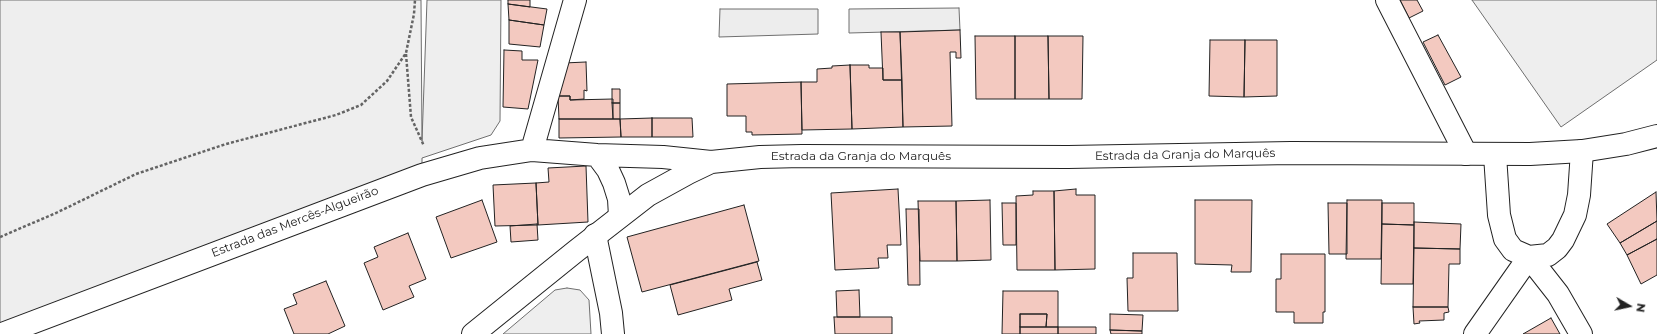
<!DOCTYPE html>
<html>
<head>
<meta charset="utf-8">
<style>
  body { margin:0 }
  #map { position:relative; width:1657px; height:334px; overflow:hidden; background:#fff; font-family:Montserrat,sans-serif }
  canvas { display:block }
  .north { position:absolute; left:1609px; top:286px; width:40px; height:40px; -webkit-text-stroke:3px #fff; paint-order:stroke; rotate:99deg; font-size:11px; font-weight:700; line-height:16px; text-align:center; color:#222 }
  .north::after { content:''; display:block; margin:auto; width:14px; height:18px; background:#222; clip-path:polygon(50% 0,100% 100%,50% 72%,0 100%) }
</style>
</head>
<body>
<div id="map">
<canvas width="1657" height="334"></canvas>
<div class="north">N</div>
</div>
<script>
const c = document.querySelector('canvas').getContext('2d');
c.lineJoin = 'round';
function paint(path, color) { c.fillStyle = color; c.fill(path, 'evenodd'); }
const shape = rows => new Path2D(rows.map(r => 'M' + r).join(''));
function trace(path, color, width, dash) { c.strokeStyle = color; c.lineWidth = width; c.lineCap = dash ? 'butt' : 'round'; c.setLineDash(dash || []); c.stroke(path); }
function drawText(font, color, halo, rows, align = 'center') {
  c.font = font + ' Montserrat,sans-serif'; c.lineWidth = 3; c.setLineDash([]); c.textBaseline = 'middle'; c.strokeStyle = halo; c.fillStyle = color; for (const [text, x, y, turn = 0] of rows) {
    c.save(); c.translate(x, y); c.rotate((+turn || 0) * Math.PI / 180); c.textAlign = isNaN(turn) ? turn : align; if (halo) c.strokeText(text, 0, 0); c.fillText(text, 0, 0); c.restore();
  }
}
const green = shape([
  [0,0,421,0,422,141,427,0,501,0,500,121,491,135,422,158,422,175,0,334,0,0],
  [1472,0,1657,0,1657,60,1561,127,1472,0],
  [567,288,580,290,589,300,591,334,503,334,555,290,567,288]
]);
paint(green, '#eee');
trace(green, '#6f6f6f', 1);
const parking = shape([
  [959,8,960,30,849,33,849,9,959,8],
  [720,9,818,9,818,34,719,37,720,9]
]);
paint(parking, '#ededed');
trace(parking, '#6f6f6f', 1);
const building = shape([
  [508,0,530,0,530,7,508,4,508,0],
  [1400,0,1417,0,1423,11,1409,18,1400,0],
  [508,4,547,9,544,25,509,20,508,4],
  [509,20,544,25,540,47,509,44,509,20],
  [960,30,961,58,956,58,956,52,950,52,952,126,903,127,900,32,960,30],
  [881,32,900,32,902,80,883,80,881,32],
  [1438,35,1461,77,1445,85,1423,42,1438,35],
  [975,36,1015,36,1015,99,976,99,975,36],
  [1015,36,1048,36,1049,99,1015,99,1015,36],
  [1048,36,1083,36,1082,99,1049,99,1048,36],
  [1210,40,1245,40,1244,97,1209,96,1210,40],
  [1245,40,1277,40,1277,96,1244,97,1245,40],
  [504,50,522,51,522,60,538,60,528,109,503,107,504,50],
  [586,62,587,91,584,90,584,99,570,100,570,96,558,96,564,63,586,62],
  [850,65,852,129,802,130,801,82,817,82,817,69,832,68,832,66,850,65],
  [850,65,869,65,869,68,883,68,883,80,902,80,903,127,852,129,850,65],
  [801,82,802,134,752,135,752,132,746,132,746,116,727,116,727,84,801,82],
  [612,89,620,89,620,103,612,103,612,89],
  [558,96,570,96,570,100,613,99,613,119,559,119,558,96],
  [612,103,620,103,620,119,613,119,612,103],
  [652,118,652,137,621,137,620,119,652,118],
  [652,118,692,118,693,137,652,137,652,118],
  [559,119,620,119,621,137,559,138,559,119],
  [586,166,588,222,538,225,536,183,549,182,548,168,586,166],
  [536,183,538,225,495,226,493,185,536,183],
  [898,189,901,245,887,245,888,258,878,258,879,268,835,270,831,193,898,189],
  [1076,189,1076,195,1095,195,1095,269,1055,270,1054,191,1076,189],
  [1033,191,1054,191,1055,270,1017,270,1016,196,1033,195,1033,191],
  [1656,192,1657,221,1620,243,1607,224,1656,192],
  [482,200,497,242,451,258,436,217,482,200],
  [990,200,991,260,957,261,956,201,990,200],
  [1195,200,1252,200,1251,272,1231,272,1232,265,1195,264,1195,200],
  [1347,200,1382,200,1381,259,1346,259,1347,200],
  [918,201,956,201,957,261,920,261,918,201],
  [1002,203,1016,203,1016,245,1003,245,1002,203],
  [1328,203,1347,203,1347,254,1329,254,1328,203],
  [1382,203,1414,203,1414,225,1382,224,1382,203],
  [744,205,759,261,642,292,627,237,744,205],
  [906,209,919,209,920,285,908,285,906,209],
  [1657,221,1657,239,1627,255,1620,243,1657,221],
  [1414,222,1461,224,1460,249,1414,248,1414,222],
  [537,224,538,240,511,242,510,226,537,224],
  [1382,224,1414,225,1413,284,1381,284,1382,224],
  [408,233,426,279,409,286,414,297,383,310,364,263,378,257,374,247,408,233],
  [1657,239,1657,275,1641,284,1627,255,1657,239],
  [1414,248,1460,249,1460,264,1449,264,1448,307,1413,307,1414,248],
  [1133,253,1177,253,1178,311,1128,311,1127,278,1133,278,1133,253],
  [1281,254,1325,254,1325,312,1323,312,1323,323,1294,323,1294,312,1276,312,1276,279,1281,279,1281,254],
  [757,262,762,280,729,289,732,300,678,315,670,285,757,262],
  [326,281,345,326,328,334,294,334,284,309,297,304,293,294,326,281],
  [859,290,860,317,837,317,836,291,859,290],
  [1003,291,1058,291,1058,327,1046,327,1047,314,1020,314,1020,334,1002,334,1003,291],
  [1413,307,1448,307,1449,312,1444,313,1444,320,1419,321,1420,323,1414,324,1413,307],
  [1020,314,1047,314,1046,327,1020,327,1020,314],
  [1110,314,1143,315,1142,331,1110,330,1110,314],
  [834,317,892,317,892,334,835,334,834,317],
  [1551,318,1560,334,1523,334,1551,318],
  [1020,327,1058,327,1058,334,1020,334,1020,327],
  [1058,327,1096,327,1096,334,1058,334,1058,327],
  [1110,330,1142,331,1142,334,1111,334,1110,330]
]);
paint(building, '#f3c9c0');
trace(building, '#222', 1);
const minor = shape([
  [1387,0,1466,154],
  [532,150,575,0],
  [597,155,608,170,614,183,619,199,620,216],
  [1495,155,1499,215,1505,239,1513,250,1529,257,1548,255,1557,248,1563,240,1575,215,1579,195,1582,151],
  [595,235,611,313,613,334],
  [1529,257,1558,294,1581,334],
  [2,334,422,175,480,158,532,150,597,155,663,157,711,162],
  [1475,334,1529,257]
]);
const major = shape([
  [473,334,576,251,648,195,688,173,711,162,760,157,802,156,1068,157,1291,153,1530,154,1582,151,1626,144,1657,136]
]);
trace(minor, '#222', 24);
trace(major, '#222', 24);
trace(shape([
  [406,54,411,117,424,146],
  [0,237,56,213,136,174,226,144,336,115,361,105,387,81,406,53,414,14,415,0]
]), '#646464', 2.5, [3, 2]);
trace(minor, '#fff', 22);
trace(major, '#fff', 22);
drawText('12px', '#222', '#fff', [
  ["Estrada da Granja do Marquês",1185,155,-1],
  ["Estrada da Granja do Marquês",861,156],
  ["Estrada das Mercês-Algueirão",295,222,-21]
]);
</script>
</body>
</html>
